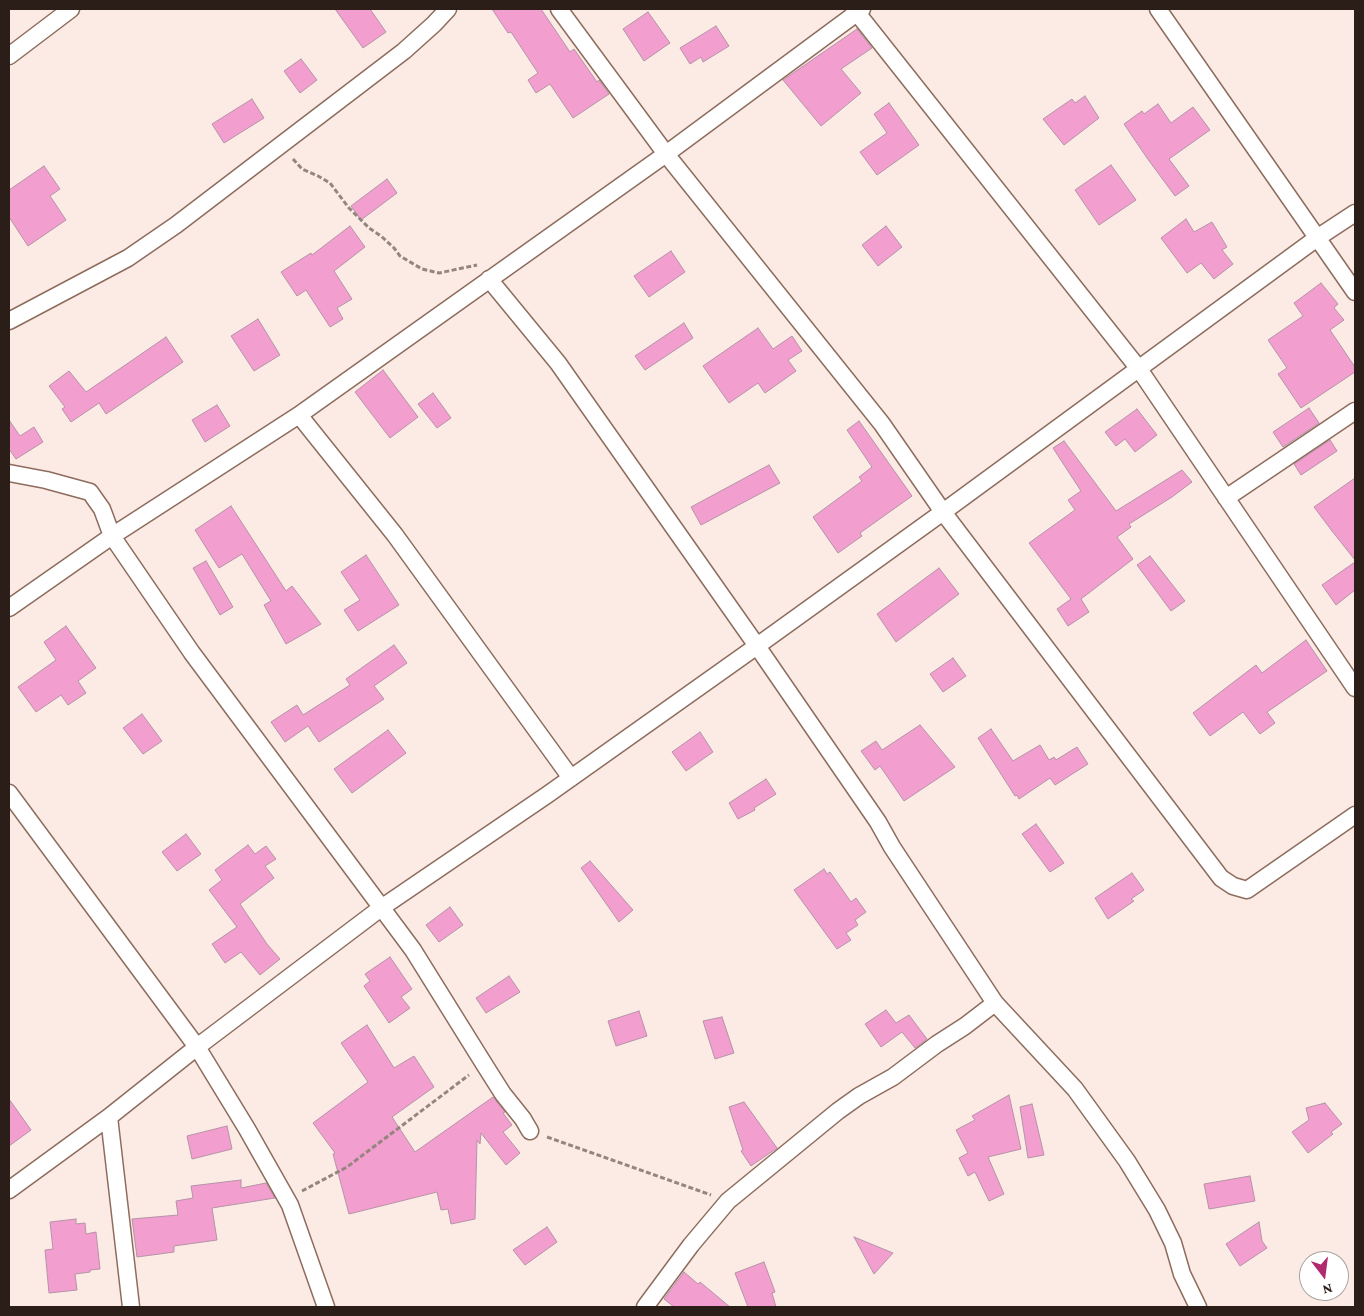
<!DOCTYPE html>
<html>
<head>
<meta charset="utf-8">
<style>
  body { margin:0 }
  #map { position:relative; width:1364px; height:1316px; overflow:hidden; background:#fbebe4; font-family:"Crimson Pro",serif }
  canvas { display:block }
  .frame { position:absolute; inset:0; border:10px solid #2b1d17; pointer-events:none }
  .north { position:absolute; left:1299px; top:1251px; width:50px; height:50px; box-sizing:border-box; background:#fff; border:1px solid #aaa5a2; border-radius:50%; rotate:165deg; font-size:14px; font-weight:700; line-height:20px; text-align:center; color:#2b1d17 }
  .north::after { content:''; display:block; margin:auto; width:18px; height:22px; background:#b02a6f; clip-path:polygon(50% 0,100% 100%,50% 72%,0 100%) }
</style>
</head>
<body>
<div id="map">
<canvas width="1364" height="1316"></canvas>
<div class="frame"></div>
<div class="north">N</div>
</div>
<script>
const c = document.querySelector('canvas').getContext('2d');
c.lineJoin = 'round';
function paint(path, color) { c.fillStyle = color; c.fill(path, 'evenodd'); }
const shape = rows => new Path2D(rows.map(r => 'M' + r).join(''));
function trace(path, color, width, dash) { c.strokeStyle = color; c.lineWidth = width; c.lineCap = dash ? 'butt' : 'round'; c.setLineDash(dash || []); c.stroke(path); }
const building = shape([
  [335,9,370,9,386,32,363,48,335,9],
  [492,9,541,9,570,52,574,49,597,82,599,80,609,94,573,118,550,84,536,93,528,80,538,73,511,32,508,33,492,9],
  [648,12,670,43,644,61,623,29,648,12],
  [716,26,729,46,703,62,701,57,690,64,680,48,716,26],
  [857,29,872,48,841,69,861,93,821,126,783,80,857,29],
  [301,59,317,80,300,93,284,71,301,59],
  [1085,96,1099,118,1064,145,1043,119,1072,99,1075,103,1085,96],
  [252,99,264,118,224,143,212,124,252,99],
  [889,103,919,145,877,175,860,152,887,133,874,114,889,103],
  [1158,104,1171,123,1193,107,1210,130,1169,159,1189,186,1175,196,1147,158,1124,124,1142,111,1144,114,1158,104],
  [1111,165,1136,200,1099,225,1075,190,1111,165],
  [44,166,60,189,50,196,66,220,28,246,9,217,9,190,44,166],
  [387,179,397,193,361,220,351,206,387,179],
  [1186,219,1194,232,1212,222,1227,247,1222,250,1233,264,1214,279,1201,263,1187,273,1161,238,1186,219],
  [350,226,365,247,334,271,352,299,337,308,343,319,330,327,306,290,297,296,281,272,311,253,312,255,350,226],
  [886,226,902,247,878,266,862,245,886,226],
  [671,251,685,272,649,297,634,276,671,251],
  [1321,283,1338,304,1334,308,1344,320,1330,330,1355,367,1355,372,1301,408,1278,374,1287,368,1268,340,1303,316,1294,303,1321,283],
  [258,319,280,355,254,371,231,336,258,319],
  [684,323,693,338,645,370,635,356,684,323],
  [758,328,773,349,792,336,802,351,788,360,796,371,765,393,758,383,729,403,703,366,758,328],
  [166,337,183,362,106,414,99,403,71,422,62,409,65,407,49,386,69,371,86,392,166,337],
  [383,370,418,417,390,438,355,392,383,370],
  [433,393,451,418,437,428,418,404,433,393],
  [217,405,230,426,205,442,192,420,217,405],
  [1309,408,1319,423,1283,447,1273,432,1309,408],
  [1137,409,1157,435,1135,452,1125,439,1116,446,1105,432,1137,409],
  [9,420,20,436,34,427,43,442,16,459,9,449,9,420],
  [859,421,912,496,860,533,862,536,838,553,813,517,862,481,859,477,872,467,847,430,859,421],
  [1330,440,1337,451,1301,475,1294,464,1330,440],
  [1064,441,1116,511,1182,470,1192,482,1172,497,1129,524,1131,527,1117,537,1133,559,1081,599,1089,612,1068,626,1057,609,1071,599,1029,543,1075,510,1068,500,1081,491,1053,448,1064,441],
  [769,465,780,483,701,525,691,507,769,465],
  [1355,478,1355,560,1332,531,1314,507,1355,478],
  [231,506,286,591,292,586,321,624,286,644,264,605,271,601,242,554,219,568,195,530,231,506],
  [366,555,399,605,358,631,344,610,360,600,341,572,366,555],
  [1150,556,1185,601,1171,611,1137,565,1150,556],
  [206,561,233,607,220,615,193,568,206,561],
  [1355,562,1355,590,1336,605,1322,585,1355,562],
  [939,568,959,594,896,642,877,614,939,568],
  [66,626,96,668,78,681,86,693,68,705,61,695,36,712,18,687,56,660,44,642,66,626],
  [1306,640,1327,671,1267,712,1275,723,1260,734,1243,712,1210,736,1193,713,1256,665,1262,673,1306,640],
  [394,645,407,663,374,686,384,699,319,742,308,726,285,742,271,722,297,705,303,715,350,685,346,679,394,645],
  [953,658,966,676,943,692,930,674,953,658],
  [142,714,162,741,143,754,123,728,142,714],
  [920,725,955,767,904,801,880,766,875,770,861,751,876,741,882,750,920,725],
  [991,729,1013,761,1040,745,1049,760,1054,757,1056,760,1077,747,1088,764,1055,785,1050,778,1019,799,1017,795,1015,796,978,738,991,729],
  [388,730,406,753,352,793,334,769,388,730],
  [700,732,713,752,686,771,672,752,700,732],
  [766,779,776,794,754,808,755,810,738,819,729,803,766,779],
  [1036,824,1064,863,1050,872,1022,834,1036,824],
  [186,834,201,854,177,871,162,852,186,834],
  [248,845,255,854,266,846,276,859,265,866,274,878,240,904,267,944,280,959,260,975,241,952,225,963,212,944,237,927,209,890,222,880,215,870,248,845],
  [590,861,633,910,619,922,581,868,590,861],
  [824,869,827,874,830,872,851,902,856,898,866,912,855,920,858,925,846,933,851,940,837,949,794,890,824,869],
  [1132,873,1144,890,1131,899,1134,901,1108,919,1095,898,1132,873],
  [450,907,463,925,439,942,426,925,450,907],
  [390,957,412,989,401,997,410,1008,389,1023,364,986,370,981,365,974,390,957],
  [509,976,520,992,486,1013,476,998,509,976],
  [886,1010,896,1023,909,1015,927,1039,915,1048,902,1032,881,1047,865,1024,886,1010],
  [639,1011,647,1036,616,1046,608,1021,639,1011],
  [722,1017,734,1053,715,1059,703,1021,722,1017],
  [367,1025,394,1068,414,1056,434,1087,392,1117,415,1152,493,1097,505,1112,503,1113,512,1125,503,1132,520,1153,506,1165,481,1133,480,1144,477,1140,475,1219,451,1224,448,1209,441,1210,437,1192,349,1214,333,1154,335,1153,313,1123,368,1082,341,1043,367,1025],
  [1009,1095,1021,1149,988,1157,1004,1194,989,1201,975,1172,968,1176,959,1158,968,1153,956,1130,975,1120,972,1116,1009,1095],
  [9,1099,31,1130,9,1146,9,1099],
  [744,1102,777,1148,751,1166,741,1151,743,1150,729,1107,744,1102],
  [1325,1103,1342,1124,1331,1132,1333,1134,1308,1153,1292,1132,1309,1120,1306,1108,1325,1103],
  [1032,1104,1044,1155,1028,1158,1020,1107,1032,1104],
  [227,1126,232,1149,192,1159,187,1136,227,1126],
  [1250,1176,1255,1201,1209,1209,1204,1184,1250,1176],
  [241,1180,241,1188,266,1183,275,1198,212,1208,217,1240,174,1246,174,1252,137,1257,132,1219,178,1215,176,1201,193,1198,191,1186,241,1180],
  [76,1219,76,1224,85,1223,86,1234,96,1232,100,1269,90,1270,90,1272,75,1274,77,1290,49,1293,45,1250,53,1249,50,1222,76,1219],
  [1259,1222,1262,1241,1267,1248,1240,1266,1226,1244,1259,1222],
  [547,1227,557,1242,525,1265,513,1250,547,1227],
  [854,1237,893,1253,874,1274,854,1237],
  [764,1262,775,1292,772,1293,776,1307,748,1307,735,1273,764,1262],
  [684,1272,698,1284,700,1282,730,1307,674,1307,664,1299,684,1272]
]);
paint(building, '#f29fd0');
trace(building, '#b592a6', 1);
const street = shape([
  [559,9,666,154,882,424,943,512,1221,878,1233,886,1247,890,1355,815],
  [854,9,1139,369,1355,688],
  [1158,9,1355,292],
  [9,56,71,9],
  [489,279,558,363,757,646,878,822,892,847,995,1003],
  [9,321,128,258,176,225,404,51,434,24,448,9],
  [299,415,395,535,571,778],
  [9,473,46,480,90,492,102,509,112,536,192,653,413,950,484,1064,503,1094,523,1119,530,1131],
  [1226,498,1355,411],
  [9,608,112,536,299,415,666,154,862,9],
  [9,793,197,1047,247,1129,290,1205,326,1307],
  [109,1117,131,1307],
  [9,1190,109,1117,197,1047,381,908,547,795,757,646,943,512,1317,238,1355,213],
  [645,1307,691,1245,728,1201,838,1111,859,1096,893,1077,937,1044,965,1026,995,1003,1075,1089,1127,1161,1157,1210,1173,1243,1182,1274,1198,1307]
]);
trace(street, '#8e6c5d', 19);
trace(shape([
  [293,159,302,169,318,176,330,183,349,208,369,228,381,236,394,248,400,256,422,269,439,273,477,265],
  [547,1137,711,1195],
  [302,1191,347,1167,469,1075]
]), '#94857e', 3, [5, 2.5]);
trace(street, '#fff', 16);
</script>
</body>
</html>
